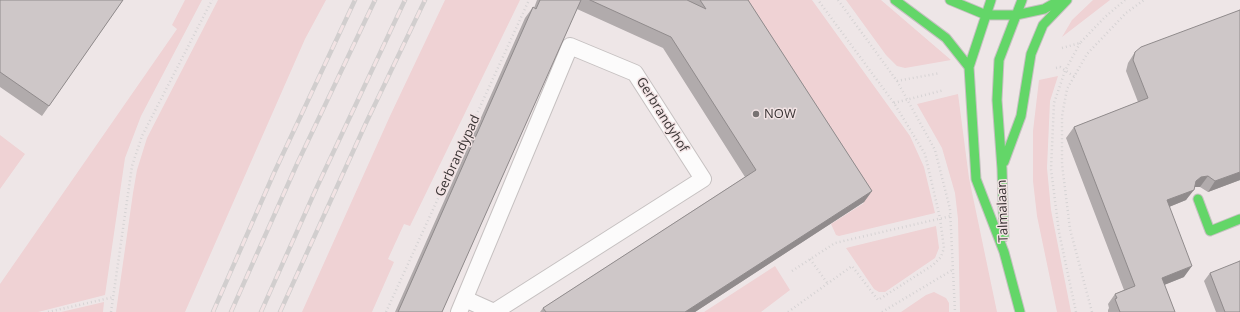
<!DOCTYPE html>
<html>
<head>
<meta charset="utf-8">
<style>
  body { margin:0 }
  canvas { display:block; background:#eee6e7 }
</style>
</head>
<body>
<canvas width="1240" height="312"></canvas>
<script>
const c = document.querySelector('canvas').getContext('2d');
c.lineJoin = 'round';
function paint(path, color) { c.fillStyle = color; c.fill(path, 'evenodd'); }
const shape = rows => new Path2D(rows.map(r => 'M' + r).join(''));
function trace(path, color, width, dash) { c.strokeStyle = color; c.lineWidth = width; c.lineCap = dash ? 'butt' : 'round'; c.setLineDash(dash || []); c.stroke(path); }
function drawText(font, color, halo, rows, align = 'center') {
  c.font = font + ' "Open Sans",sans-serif'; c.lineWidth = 3; c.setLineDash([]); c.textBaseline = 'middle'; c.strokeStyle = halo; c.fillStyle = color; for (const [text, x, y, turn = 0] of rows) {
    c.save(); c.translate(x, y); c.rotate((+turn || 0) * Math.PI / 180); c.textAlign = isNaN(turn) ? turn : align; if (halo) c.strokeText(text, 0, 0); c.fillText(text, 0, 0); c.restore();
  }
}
paint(shape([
  [185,0,202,0,141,116,125,158,105,295,38,312,0,312,0,284,177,29,172,25],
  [218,0,326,0,305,39,185,312,116,312,133,193,137,170,147,138],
  [445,0,520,0,410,226,404,224,388,259,394,262,372,312,302,312,390,116],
  [733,0,812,0,910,136,924,167,935,213,839,236,836,235,831,224,864,203],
  [846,0,881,0,951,60,905,68,897,66,886,55],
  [1093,0,1110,0,1062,37,1072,20],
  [1058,76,1050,101,1047,168,1051,210,1071,312,1057,312,1037,216,1033,181,1033,131,1039,80],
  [958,94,969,178,997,312,960,312,958,219,955,193,942,148,917,104],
  [0,135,25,154,0,189],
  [936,226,939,248,935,258,885,292,879,292,874,289,846,248],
  [775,266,790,290,761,312,704,312],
  [934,292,946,298,949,303,949,312,901,312,926,295],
  [104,302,103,312,61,312]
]), '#efd2d4');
const lane = shape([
  [465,299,494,312],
  [459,312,570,46,635,73,703,179,494,312]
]);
const fast = shape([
  [895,0,946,38,969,67,976,179,1004,252,1020,312],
  [950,0,986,15,1016,15,1044,9,1060,0],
  [969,67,991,0],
  [1004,162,1021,116,1031,54,1043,25,1067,0],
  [1198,199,1210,231,1240,219],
  [1004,237,1002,169,997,100,999,60,1022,0]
]);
trace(lane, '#c6c1c1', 18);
trace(fast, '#c6c1c1', 11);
trace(shape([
  [838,0,897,81,935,150,950,209,955,312],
  [1062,48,1080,43,1105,17,1125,0],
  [1056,68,1060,67,1075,77],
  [897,81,940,73],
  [894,103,944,90],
  [810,259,828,284],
  [792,271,835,243,951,216],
  [48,312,114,297],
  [111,312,132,166,142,136,212,0],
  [386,312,529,0],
  [788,312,852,266,878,300,933,265,941,257,944,248,940,218,925,154,894,103,818,0],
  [882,312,954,269],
  [1076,312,1059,232,1051,169,1054,103,1065,71,1080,43],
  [1092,312,1070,229,1062,164,1062,116,1067,89,1087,54,1126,13,1144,0]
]), '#d6d3d4', 2.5, [1, 3]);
trace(lane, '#fcfbfb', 16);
trace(fast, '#63d668', 9);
const rail = shape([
  [213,312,274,173,355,0],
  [231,312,297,164,375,0],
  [261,312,316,189,405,0],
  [280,312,366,123,425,0]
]);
trace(rail, '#d1cece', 4.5);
trace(rail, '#f2e3e4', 3, [9]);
paint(shape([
  [0,0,123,0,42,116,0,87],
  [537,0,748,0,872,191,864,202,695,312,540,312,543,308,745,177,663,48,577,9,442,312,395,312,525,18,533,7,534,8],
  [1240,10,1240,180,1208,192,1200,187,1194,187,1186,200,1169,207,1184,277,1164,285,1175,312,1108,312,1108,310,1109,308,1108,304,1115,294,1124,290,1066,138,1074,127,1138,102,1126,71,1128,63,1135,52],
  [1210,273,1240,312,1216,312,1204,281]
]), '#b1abac');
paint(shape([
  [1240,172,1240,180,1208,192,1215,181],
  [1208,176,1200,187,1193,187,1196,181,1201,177],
  [1194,190,1186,200,1159,211,1167,200],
  [872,191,864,202,695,312,685,312],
  [1192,266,1184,277,1154,289,1162,278]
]), '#908b8c');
const building = shape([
  [0,0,123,0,49,106,0,72,0,0],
  [540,0,581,0,442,312,398,312,533,7,536,9,540,0],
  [590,0,687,0,706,9,700,0,748,0,872,191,685,312,546,312,543,308,756,170,671,37,590,0],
  [1240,10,1240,172,1215,181,1208,176,1201,177,1196,181,1194,190,1167,200,1192,266,1162,278,1175,312,1120,312,1115,299,1117,298,1115,294,1135,286,1074,127,1148,98,1133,60,1135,52,1141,47,1240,10],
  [1240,261,1240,312,1225,312,1210,273,1240,261]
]);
paint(building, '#cec7c8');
trace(building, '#908b8c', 1);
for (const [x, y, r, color] of [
  [756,114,4,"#787272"]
]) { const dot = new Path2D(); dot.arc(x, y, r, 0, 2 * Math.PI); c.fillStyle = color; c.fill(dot); trace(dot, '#f2e3e4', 1.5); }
drawText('13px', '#383333', '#f2e3e4', [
  ["NOW",764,114]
], 'left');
drawText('13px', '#383333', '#f2e3e4', [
  ["Gerbrandyhof",662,115,58],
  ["Gerbrandypad",458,156,-65],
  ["Talmalaan",1003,211,-92]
]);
</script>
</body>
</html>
